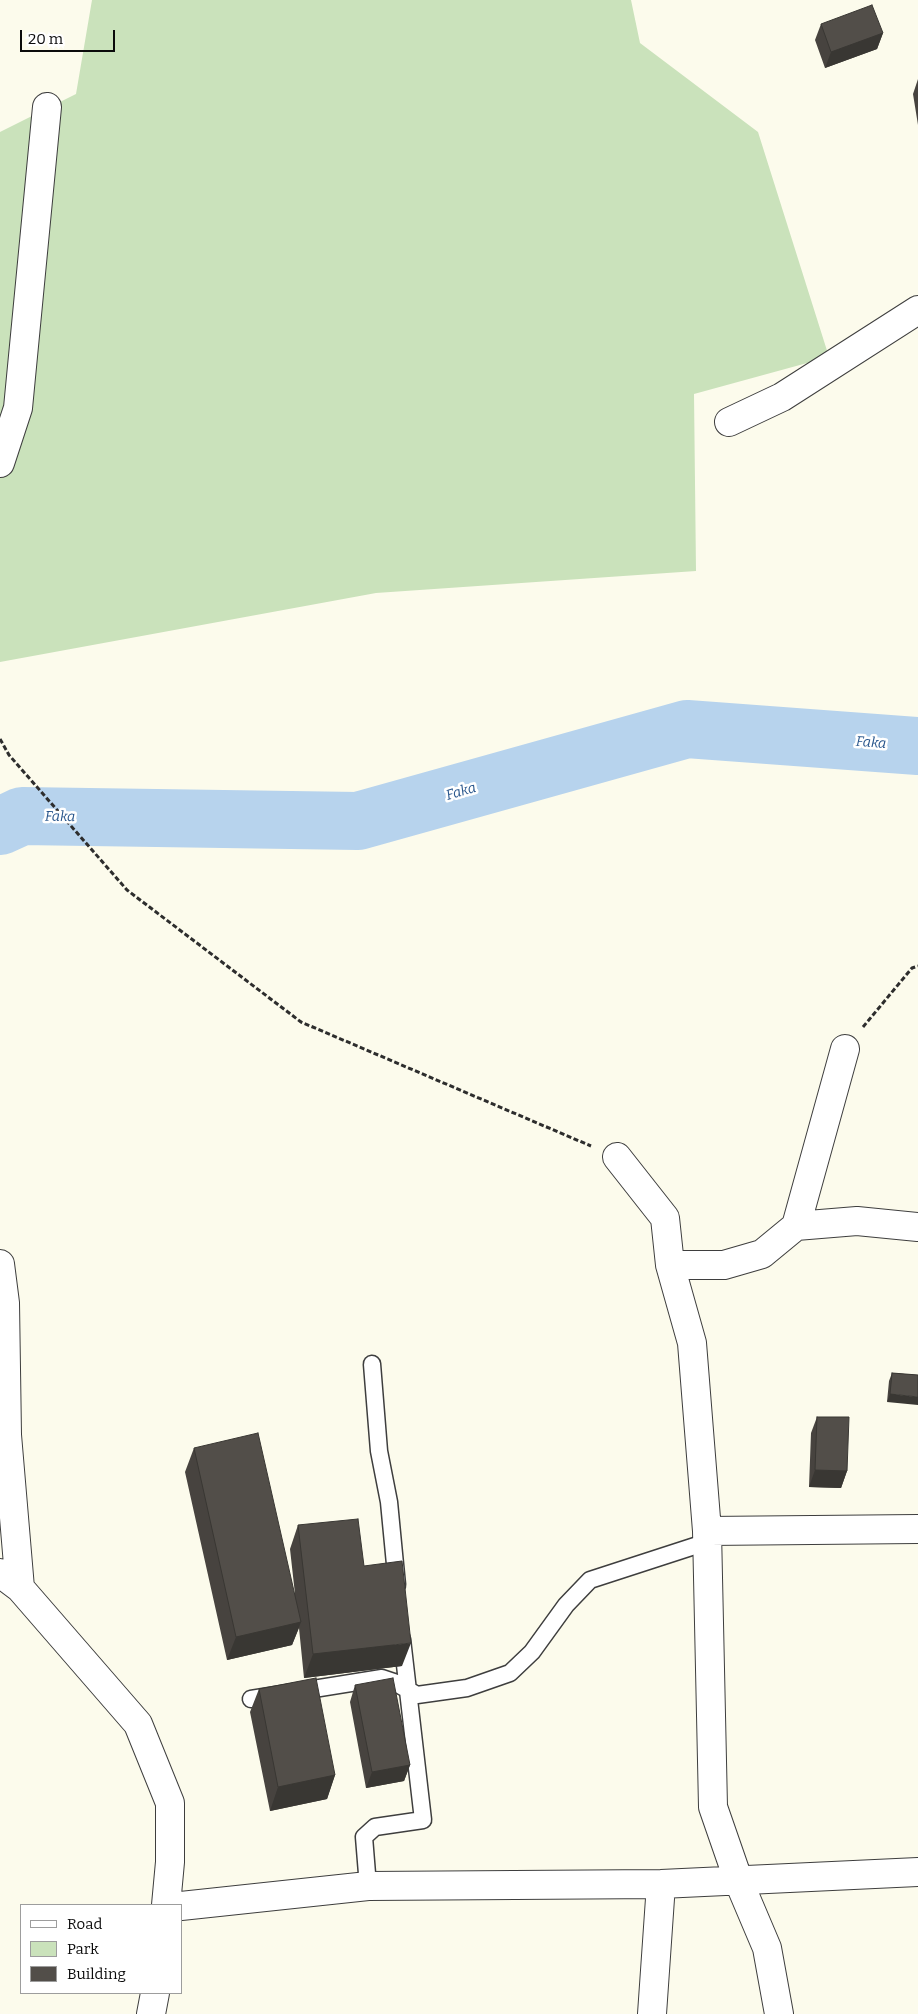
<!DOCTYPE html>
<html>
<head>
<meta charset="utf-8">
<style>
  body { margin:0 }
  #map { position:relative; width:918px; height:2014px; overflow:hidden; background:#fcfbec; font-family:Bitter,serif }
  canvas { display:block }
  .legend { position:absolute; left:20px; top:1904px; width:162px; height:90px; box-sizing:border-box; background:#fff; border:1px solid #9d9d9d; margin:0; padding:6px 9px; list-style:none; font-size:15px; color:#0b0b0b }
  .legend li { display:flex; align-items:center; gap:10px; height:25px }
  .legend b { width:25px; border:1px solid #9d9d9d }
  .scale { position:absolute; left:20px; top:30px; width:95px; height:22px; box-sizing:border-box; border:2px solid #0b0b0b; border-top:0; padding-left:6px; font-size:15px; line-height:18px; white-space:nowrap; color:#0b0b0b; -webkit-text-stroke:4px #fff; paint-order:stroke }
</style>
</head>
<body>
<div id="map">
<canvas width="918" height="2014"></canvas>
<ul class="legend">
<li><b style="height:6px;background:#fff"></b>Road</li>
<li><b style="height:14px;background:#cae2bb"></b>Park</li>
<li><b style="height:14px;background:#524e49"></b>Building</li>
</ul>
<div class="scale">20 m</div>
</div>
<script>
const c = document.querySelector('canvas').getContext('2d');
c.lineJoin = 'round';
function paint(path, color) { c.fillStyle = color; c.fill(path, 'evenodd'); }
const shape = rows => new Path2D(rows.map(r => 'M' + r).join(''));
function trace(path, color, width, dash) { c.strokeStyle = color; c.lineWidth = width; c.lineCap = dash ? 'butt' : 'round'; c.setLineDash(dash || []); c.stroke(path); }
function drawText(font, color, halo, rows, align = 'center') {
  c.font = font + ' Bitter,serif'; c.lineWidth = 5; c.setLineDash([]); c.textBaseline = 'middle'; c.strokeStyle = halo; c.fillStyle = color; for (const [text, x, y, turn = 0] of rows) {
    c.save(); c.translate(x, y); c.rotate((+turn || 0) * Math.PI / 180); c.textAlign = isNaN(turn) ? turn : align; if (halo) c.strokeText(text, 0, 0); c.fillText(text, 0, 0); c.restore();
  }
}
paint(shape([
  [92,0,631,0,640,43,758,132,829,357,694,394,696,571,376,593,0,662,0,132,76,94]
]), '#cae2bb');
trace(shape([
  [0,826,22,816,358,821,687,729,918,746]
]), '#b7d3ed', 58);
const lane = shape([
  [372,1364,379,1451,389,1502,397,1585],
  [251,1699,382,1678,394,1682,417,1695,467,1688,510,1673,532,1652,566,1605,590,1580,707,1542],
  [368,1886,364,1837,375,1827,423,1820,402,1639]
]);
const street = shape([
  [729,422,782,397,918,310],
  [0,463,18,408,47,107],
  [617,1157,665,1218,670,1265,692,1343,707,1531,713,1807,739,1882,767,1948,779,2014],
  [796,1226,857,1221,918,1227],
  [0,1264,5,1303,7,1435,20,1588],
  [670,1265,724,1265,762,1254,796,1226,845,1049],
  [707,1531,918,1529],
  [0,1573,20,1588,138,1724,170,1803,170,1862,166,1905],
  [181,1906,368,1886,661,1884,918,1872],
  [151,2014,155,1993],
  [652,2014,661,1884]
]);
trace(lane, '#3e3e3e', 19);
trace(street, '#3e3e3e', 30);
trace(shape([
  [0,739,9,755,127,890,301,1022,591,1146],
  [863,1027,912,968,918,966]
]), '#2d2d2d', 3, [5, 2.5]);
trace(lane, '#fff', 16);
trace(street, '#fff', 28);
paint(shape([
  [821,24,883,33,877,49,825,68,815,40],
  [918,79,918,125,913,94],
  [892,1373,918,1375,887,1402,889,1381],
  [817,1417,847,1471,841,1488,809,1487,811,1433],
  [194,1448,295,1594,290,1549,298,1525,364,1566,402,1666,304,1678,299,1628,292,1645,227,1660,185,1472],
  [355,1685,410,1765,404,1781,366,1788,350,1702],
  [259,1689,335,1775,327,1799,270,1811,250,1712]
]), '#47433f');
paint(shape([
  [883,33,877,49,825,68,831,52],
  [890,1394,918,1397,918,1405,887,1402],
  [815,1470,847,1471,841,1488,809,1487],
  [301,1622,292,1645,227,1660,236,1637],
  [411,1643,402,1666,304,1678,313,1654],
  [410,1765,404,1781,366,1788,372,1772],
  [335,1775,327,1799,270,1811,278,1787]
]), '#393733');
const building = shape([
  [872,5,883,33,831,52,821,24,872,5],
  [892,1373,918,1375,918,1397,890,1394,892,1373],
  [817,1417,849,1417,847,1471,815,1470,817,1417],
  [258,1433,301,1622,236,1637,194,1448,258,1433],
  [358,1519,364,1566,402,1561,411,1643,313,1654,298,1525,358,1519],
  [316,1678,335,1775,278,1787,259,1689,316,1678],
  [393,1678,410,1765,372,1772,355,1685,393,1678]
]);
paint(building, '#524e49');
trace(building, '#393733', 1);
drawText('italic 14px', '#26548b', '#fff', [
  ["Faka",871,743,4],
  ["Faka",461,792,-16],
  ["Faka",60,817,1]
]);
</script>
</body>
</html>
